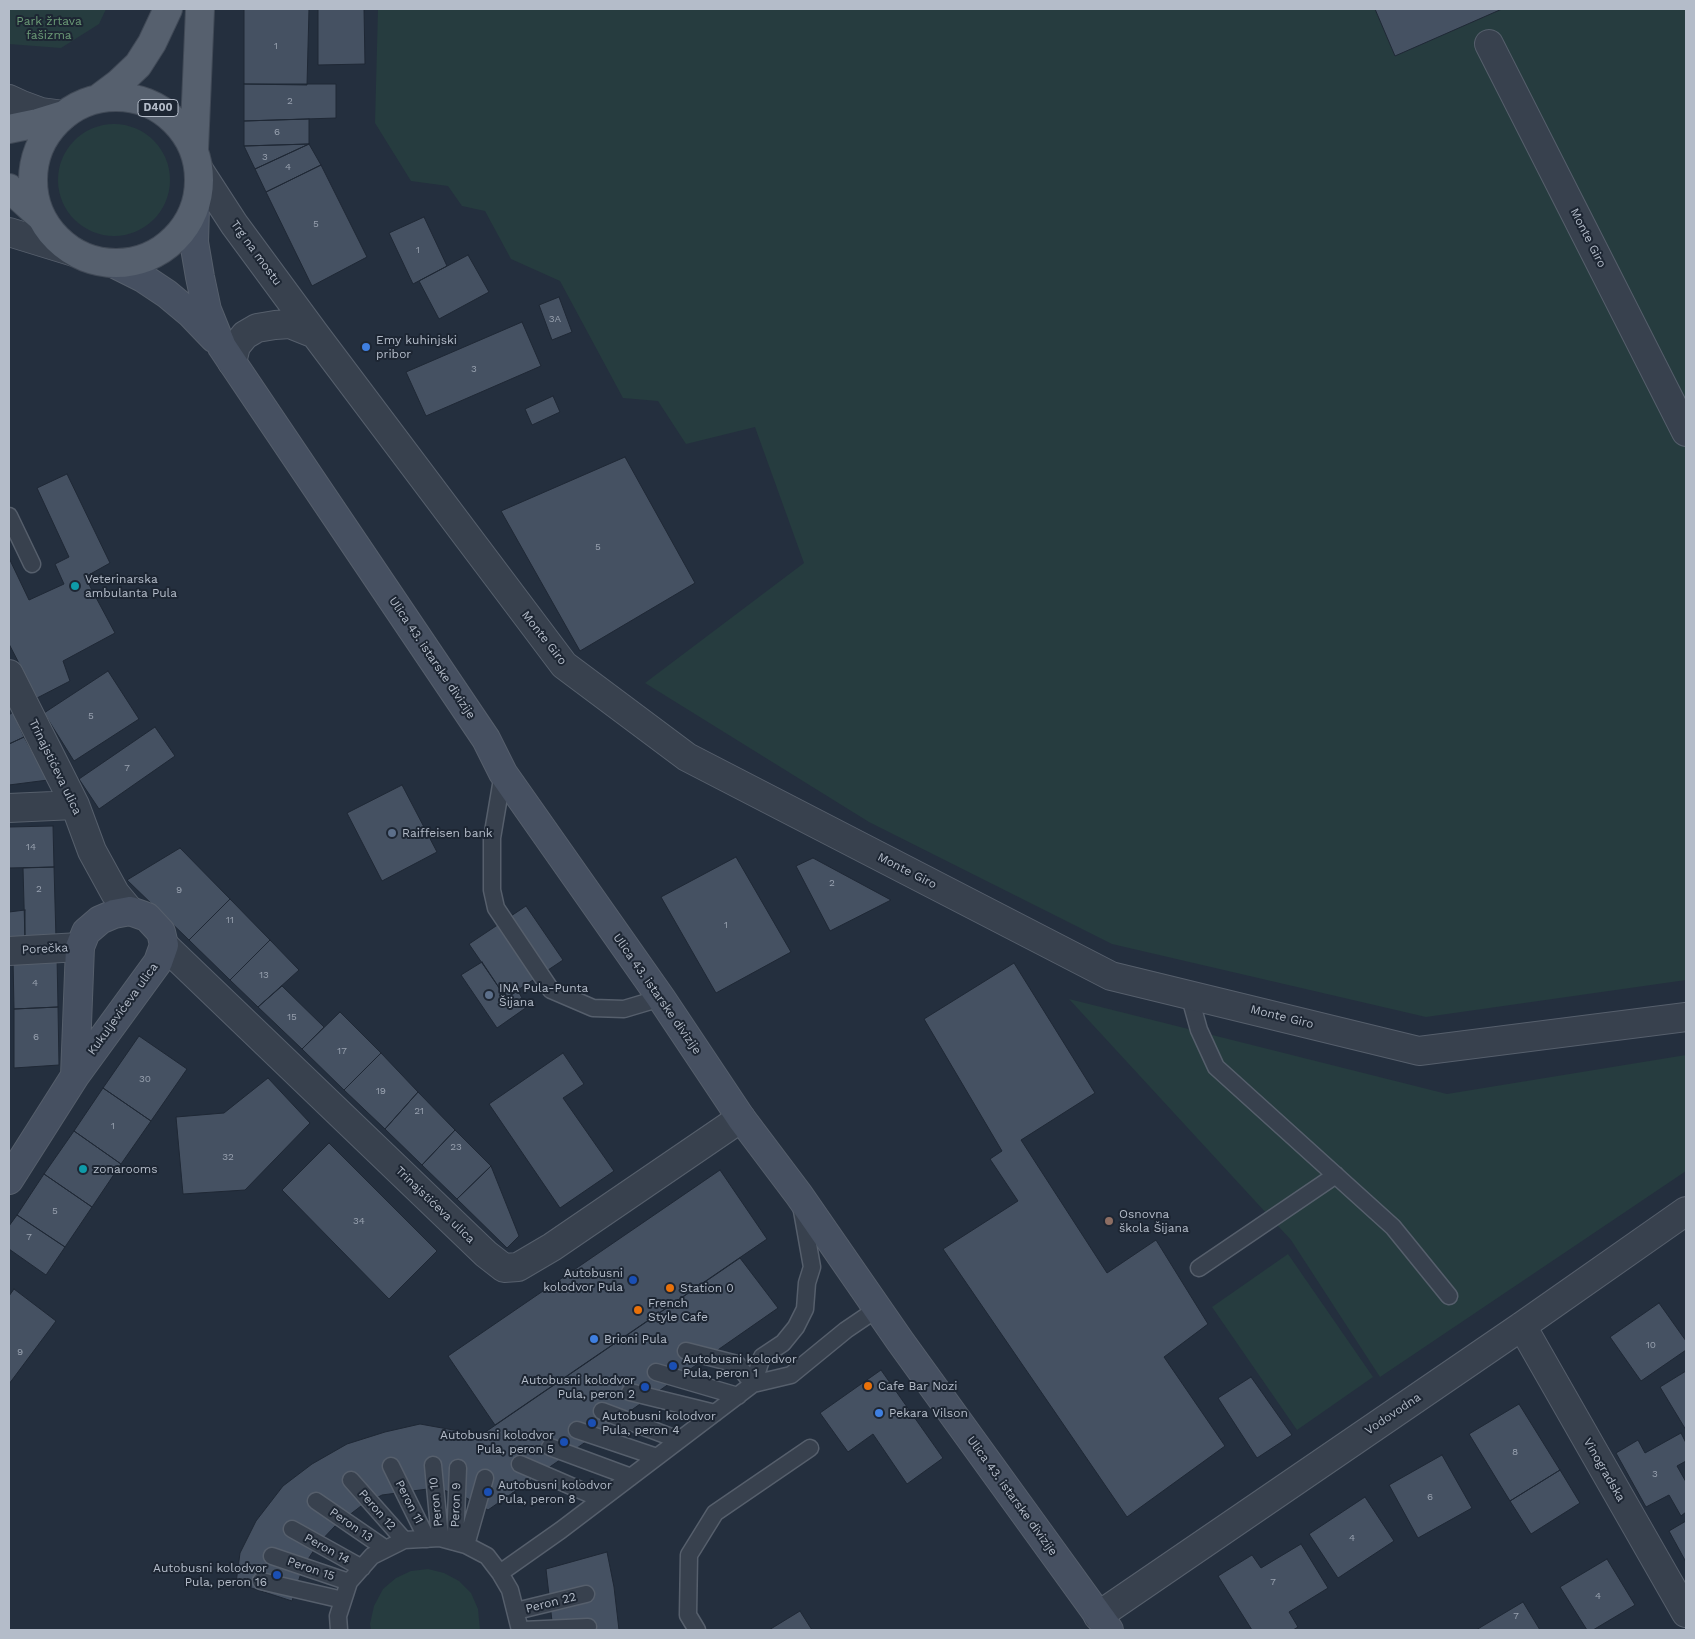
<!DOCTYPE html>
<html>
<head>
<meta charset="utf-8">
<style>
  body { margin:0 }
  #map { position:relative; width:1695px; height:1639px; overflow:hidden; background:#242f3e; font-family:"Work Sans",sans-serif }
  canvas { display:block }
  .frame { position:absolute; inset:0; border:10px solid #b4bcc9; pointer-events:none }
</style>
</head>
<body>
<div id="map">
<canvas width="1695" height="1639"></canvas>
<div class="frame"></div>
</div>
<script>
const c = document.querySelector('canvas').getContext('2d');
c.lineJoin = 'round';
function paint(path, color) { c.fillStyle = color; c.fill(path, 'evenodd'); }
const shape = rows => new Path2D(rows.map(r => 'M' + r).join(''));
function trace(path, color, width, dash) { c.strokeStyle = color; c.lineWidth = width; c.lineCap = dash ? 'butt' : 'round'; c.setLineDash(dash || []); c.stroke(path); }
function drawText(font, color, halo, rows, align = 'center') {
  c.font = font + ' "Work Sans",sans-serif'; c.lineWidth = 4; c.setLineDash([]); c.textBaseline = 'middle'; c.strokeStyle = halo; c.fillStyle = color; for (const [text, x, y, turn = 0] of rows) {
    c.save(); c.translate(x, y); c.rotate((+turn || 0) * Math.PI / 180); c.textAlign = isNaN(turn) ? turn : align; if (halo) c.strokeText(text, 0, 0); c.fillText(text, 0, 0); c.restore();
  }
}
paint(shape([
  [9,9,106,9,99,24,61,48,9,44],
  [378,9,1686,9,1686,980,1426,1017,1112,944,869,822,645,683,804,563,755,427,686,444,658,401,623,398,560,281,511,259,485,211,462,206,448,186,411,181,375,123],
  '58 180a56 56 0 1 1 112 0a56 56 0 1 1-112 0Z',
  [1069,999,1447,1094,1686,1055,1686,1171,1380,1377,1291,1240],
  [1288,1254,1373,1377,1297,1430,1212,1307],
  [428,1569,444,1573,459,1581,471,1593,478,1609,480,1630,371,1630,370,1624,374,1606,383,1589,396,1578,411,1571]
]), '#263c3f');
const building = shape([
  [244,9,309,9,307,85,244,84,244,9],
  [318,9,364,9,365,64,318,65,318,9],
  [1375,9,1502,9,1395,56,1375,9],
  [244,84,336,84,336,118,244,121,244,84],
  [309,119,309,144,244,146,244,121,309,119],
  [309,144,255,169,244,146,309,144],
  [309,144,321,165,266,192,255,169,309,144],
  [321,165,367,257,312,286,266,192,321,165],
  [424,217,447,266,413,284,389,233,424,217],
  [468,255,489,292,439,319,419,281,468,255],
  [559,297,572,332,552,340,539,305,559,297],
  [522,322,541,366,426,416,406,372,522,322],
  [553,396,560,412,532,425,525,409,553,396],
  [625,457,695,583,580,651,501,511,625,457],
  [67,474,110,563,85,577,115,633,63,661,70,681,37,698,9,644,9,558,29,600,64,584,55,564,69,557,37,488,67,474],
  [108,671,139,719,74,761,44,713,108,671],
  [13,712,24,737,9,744,9,715,13,712],
  [155,727,175,756,99,809,79,779,155,727],
  [24,737,48,780,9,785,9,744,24,737],
  [402,785,437,852,382,881,347,813,402,785],
  [53,826,54,867,9,868,9,827,53,826],
  [180,848,230,899,189,940,127,880,180,848],
  [736,857,791,952,716,993,661,897,736,857],
  [813,858,891,900,830,931,796,866,813,858],
  [54,867,56,939,25,940,23,868,54,867],
  [230,899,270,940,230,980,189,940,230,899],
  [526,906,563,960,506,998,469,944,526,906],
  [25,910,25,940,9,941,9,912,25,910],
  [270,940,299,970,258,1007,230,980,270,940],
  [57,956,58,1007,14,1009,13,958,57,956],
  [482,962,506,998,518,991,527,1007,497,1028,461,975,482,962],
  [1014,963,1095,1093,1021,1140,1107,1273,1156,1240,1208,1324,1164,1357,1225,1446,1127,1517,943,1249,1018,1201,990,1159,1002,1151,924,1019,1014,963],
  [282,986,324,1027,302,1049,258,1007,282,986],
  [58,1007,59,1065,14,1068,14,1009,58,1007],
  [340,1012,381,1053,344,1090,302,1049,340,1012],
  [139,1036,187,1069,151,1121,103,1088,139,1036],
  [381,1053,418,1092,385,1129,344,1090,381,1053],
  [563,1053,584,1084,563,1098,614,1171,560,1208,489,1104,563,1053],
  [268,1078,310,1123,245,1190,183,1194,176,1117,224,1113,268,1078],
  [103,1088,151,1121,121,1164,74,1131,103,1088],
  [418,1092,455,1130,422,1165,385,1129,418,1092],
  [455,1130,491,1166,457,1199,422,1165,455,1130],
  [74,1131,121,1164,92,1207,44,1174,74,1131],
  [329,1143,437,1251,389,1299,282,1190,329,1143],
  [491,1166,519,1236,507,1248,457,1199,491,1166],
  [720,1170,767,1239,495,1425,448,1356,720,1170],
  [44,1174,92,1207,65,1247,17,1215,44,1174],
  [17,1215,65,1247,46,1275,9,1249,9,1226,17,1215],
  [740,1258,778,1308,488,1510,461,1495,435,1488,382,1495,361,1506,335,1526,318,1544,303,1567,292,1601,236,1583,240,1553,256,1521,283,1486,312,1464,347,1444,385,1432,420,1424,481,1435,740,1258],
  [14,1289,56,1321,9,1384,9,1296,14,1289],
  [1659,1303,1686,1341,1686,1350,1641,1381,1610,1337,1659,1303],
  [881,1370,943,1458,907,1484,873,1434,848,1452,820,1413,881,1370],
  [1686,1371,1686,1430,1660,1387,1686,1371],
  [1251,1377,1292,1435,1257,1458,1218,1398,1251,1377],
  [1519,1404,1560,1470,1510,1501,1469,1434,1519,1404],
  [1681,1433,1686,1443,1686,1461,1677,1466,1686,1482,1686,1512,1681,1516,1669,1495,1646,1507,1616,1453,1638,1440,1645,1453,1681,1433],
  [1442,1455,1472,1508,1418,1538,1389,1485,1442,1455],
  [1560,1470,1580,1503,1531,1534,1510,1501,1560,1470],
  [1365,1497,1394,1541,1338,1578,1309,1534,1365,1497],
  [1686,1521,1686,1562,1669,1531,1686,1521],
  [1301,1544,1328,1588,1289,1612,1298,1627,1293,1630,1252,1630,1218,1576,1252,1555,1261,1568,1301,1544],
  [607,1552,614,1587,619,1630,553,1630,546,1569,607,1552],
  [1607,1559,1635,1605,1593,1630,1587,1630,1560,1587,1607,1559],
  [1523,1602,1540,1630,1476,1630,1523,1602],
  [800,1611,812,1630,769,1630,800,1611]
]);
paint(building, '#455162');
trace(building, '#1f2835', 1);
const service = shape([
  [9,516,32,564],
  [503,773,492,838,492,890,496,908,551,990,593,1008,624,1009,661,998],
  [1189,994,1199,1030,1216,1067,1393,1227,1449,1296],
  [1199,1268,1336,1175],
  [686,1351,737,1364,753,1384],
  [656,1372,738,1396],
  [753,1384,762,1357,783,1343,796,1327,805,1309,807,1283,812,1267,801,1205],
  [630,1392,715,1413],
  [602,1411,679,1440],
  [577,1430,657,1457],
  [550,1447,631,1477],
  [520,1464,601,1499],
  [433,1465,440,1538],
  [391,1466,427,1539],
  [351,1480,404,1540],
  [316,1501,386,1549],
  [292,1529,362,1568],
  [455,1542,458,1468],
  [466,1545,485,1478],
  [272,1556,349,1582],
  [500,1573,561,1530,753,1384,791,1375,846,1330,877,1309],
  [261,1581,343,1600],
  [516,1611,586,1594],
  [339,1630,338,1616,349,1582,372,1556,404,1540,440,1538,466,1545,487,1556,500,1573,510,1590,520,1630],
  [523,1630,588,1627],
  [697,1630,688,1615,689,1555,715,1513,810,1448]
]);
const minor = shape([
  [1489,44,1686,432],
  [9,99,22,105,41,112,64,115],
  [199,170,234,224,315,334,564,665,687,757,1111,976,1419,1051,1686,1017],
  [9,232,74,252],
  [232,362,236,346,245,335,257,328,275,325,290,324,315,334],
  [9,674,75,805,92,851,115,893,130,911],
  [9,808,75,805],
  [164,945,486,1254,504,1268,518,1267,552,1247,741,1118],
  [9,951,80,947],
  [1522,1326,1686,1613],
  [1098,1616,1522,1326,1686,1211]
]);
const secondary = shape([
  [195,208,194,242,200,277,207,310,222,347,232,362,486,739,503,773,661,998,741,1118,799,1195,900,1341,1109,1630],
  [113,263,143,278,167,294,191,314,214,338],
  [130,911,147,917,161,932,164,945,158,962,75,1076,80,947,86,932,100,920,114,914,130,911],
  [9,1180,75,1076]
]);
const primary = shape([
  '33 180a83 83 0 1 1 166 0a83 83 0 1 1-166 0Z',
  [99,98,119,83,138,65,152,43,168,9],
  [9,129,38,123,64,115],
  [194,149,200,9],
  [9,188,41,217]
]);
trace(service, '#565f6c', 19);
trace(minor, '#565f6c', 30);
trace(secondary, '#565f6c', 30);
trace(primary, '#414a57', 30);
trace(service, '#38414e', 16);
trace(minor, '#38414e', 28);
trace(secondary, '#465061', 28);
trace(primary, '#56606e', 28);
for (const [x, y, r, color] of [
  [366,347,5,"#3f7fe0"],
  [75,586,5,"#0f9aa8"],
  [392,833,5,"#5c6f8a"],
  [489,995,5,"#5c6f8a"],
  [83,1169,5,"#0f9aa8"],
  [1109,1221,5,"#8d6e63"],
  [633,1280,5,"#1a4fb4"],
  [670,1288,5,"#e8710a"],
  [638,1310,5,"#e8710a"],
  [594,1339,5,"#3f7fe0"],
  [673,1366,5,"#1a4fb4"],
  [868,1386,5,"#e8710a"],
  [645,1387,5,"#1a4fb4"],
  [879,1413,5,"#3f7fe0"],
  [592,1423,5,"#1a4fb4"],
  [564,1442,5,"#1a4fb4"],
  [488,1492,5,"#1a4fb4"],
  [277,1575,5,"#1a4fb4"]
]) { const dot = new Path2D(); dot.arc(x, y, r, 0, 2 * Math.PI); c.fillStyle = color; c.fill(dot); trace(dot, '#1d2633', 2); }
drawText('10px', '#98a1af', null, [
  ["1",276,46],
  ["2",290,101],
  ["6",277,132],
  ["3",265,157],
  ["4",288,167],
  ["5",316,224],
  ["1",418,250],
  ["3A",555,319],
  ["3",474,369],
  ["5",598,547],
  ["5",91,716],
  ["7",127,768],
  ["14",31,847],
  ["2",832,883],
  ["2",39,889],
  ["9",179,890],
  ["11",230,920],
  ["1",726,925],
  ["13",264,975],
  ["4",35,983],
  ["15",292,1017],
  ["6",36,1037],
  ["17",342,1051],
  ["30",145,1079],
  ["19",381,1091],
  ["21",419,1111],
  ["1",113,1126],
  ["23",456,1147],
  ["32",228,1157],
  ["5",55,1211],
  ["34",359,1221],
  ["7",29,1237],
  ["10",1651,1345],
  ["9",20,1352],
  ["8",1515,1452],
  ["3",1655,1474],
  ["6",1430,1497],
  ["4",1352,1538],
  ["7",1273,1582],
  ["4",1598,1596],
  ["7",1516,1616]
]);
for (const [x, y, w] of [
  [158,108,40]
]) { const box = new Path2D(); box.roundRect(x - w / 2, y - 8.5, w, 17, 4); c.fillStyle = '#1d2633'; c.fill(box); trace(box, '#b4bcc9', 1); }
drawText('bold 11px', '#b4bcc9', null, [
  ["D400",158,108]
]);
drawText('12px', '#6b9a76', '#1d2633', [
  ["Park žrtava",49,21],
  ["fašizma",49,35]
]);
drawText('12px', '#b4bcc9', '#1d2633', [
  ["Monte Giro",1588,238,63],
  ["Trg na mostu",256,253,54],
  ["Monte Giro",544,638,52],
  ["Ulica 43. istarske divizije",432,658,56],
  ["Trinajstićeva ulica",55,767,64],
  ["Monte Giro",907,871,27],
  ["Porečka",45,949,-3],
  ["Ulica 43. istarske divizije",657,994,55],
  ["Kukuljevićeva ulica",123,1009,-54],
  ["Monte Giro",1282,1017,14],
  ["Trinajstićeva ulica",435,1205,44],
  ["Vodovodna",1393,1414,-34],
  ["Vinogradska",1604,1470,60],
  ["Ulica 43. istarske divizije",1012,1496,54],
  ["Peron 11",409,1502,63],
  ["Peron 10",436,1502,-96],
  ["Peron 9",456,1505,-88],
  ["Peron 12",377,1510,49],
  ["Peron 13",351,1525,35],
  ["Peron 14",327,1549,29],
  ["Peron 15",311,1569,19],
  ["Peron 22",551,1603,-14]
]);
drawText('12px', '#b4bcc9', '#1d2633', [
  ["Emy kuhinjski",376,340],
  ["pribor",376,354],
  ["Veterinarska",85,579],
  ["ambulanta Pula",85,593],
  ["Raiffeisen bank",402,833],
  ["INA Pula-Punta",499,988],
  ["Šijana",499,1002],
  ["zonarooms",93,1169],
  ["Osnovna",1119,1214],
  ["škola Šijana",1119,1228],
  ["Autobusni",623,1273,"right"],
  ["kolodvor Pula",623,1287,"right"],
  ["Station 0",680,1288],
  ["French",648,1303],
  ["Style Cafe",648,1317],
  ["Brioni Pula",604,1339],
  ["Autobusni kolodvor",683,1359],
  ["Pula, peron 1",683,1373],
  ["Autobusni kolodvor",635,1380,"right"],
  ["Pula, peron 2",635,1394,"right"],
  ["Cafe Bar Nozi",878,1386],
  ["Pekara Vilson",889,1413],
  ["Autobusni kolodvor",602,1416],
  ["Pula, peron 4",602,1430],
  ["Autobusni kolodvor",554,1435,"right"],
  ["Pula, peron 5",554,1449,"right"],
  ["Autobusni kolodvor",498,1485],
  ["Pula, peron 8",498,1499],
  ["Autobusni kolodvor",267,1568,"right"],
  ["Pula, peron 16",267,1582,"right"]
], 'left');
</script>
</body>
</html>
